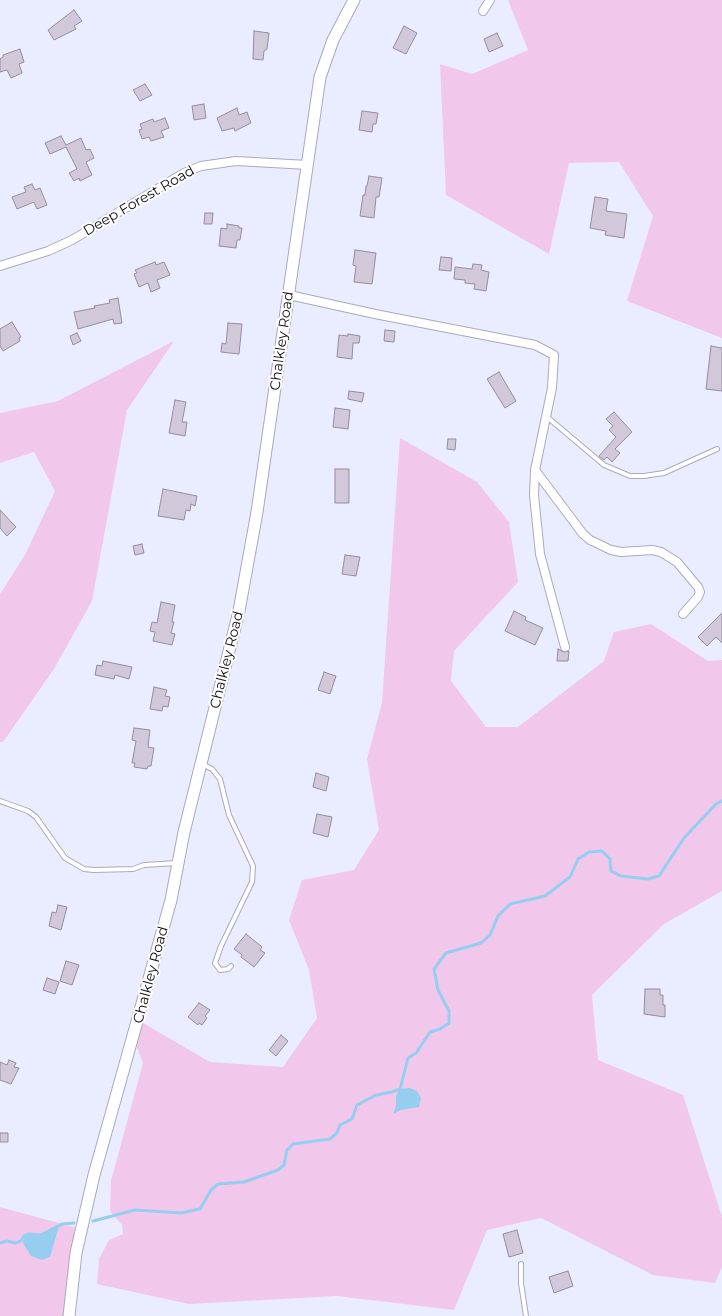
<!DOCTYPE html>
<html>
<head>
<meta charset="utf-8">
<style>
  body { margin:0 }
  canvas { display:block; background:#eaecff }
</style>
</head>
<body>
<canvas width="722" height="1316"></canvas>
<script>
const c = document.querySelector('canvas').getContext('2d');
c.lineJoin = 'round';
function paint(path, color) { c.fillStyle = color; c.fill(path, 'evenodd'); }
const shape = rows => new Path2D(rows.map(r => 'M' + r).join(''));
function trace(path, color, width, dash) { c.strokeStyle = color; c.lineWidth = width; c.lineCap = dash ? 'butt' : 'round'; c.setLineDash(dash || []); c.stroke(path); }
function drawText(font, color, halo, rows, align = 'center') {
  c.font = font + ' Montserrat,sans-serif'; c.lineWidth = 4; c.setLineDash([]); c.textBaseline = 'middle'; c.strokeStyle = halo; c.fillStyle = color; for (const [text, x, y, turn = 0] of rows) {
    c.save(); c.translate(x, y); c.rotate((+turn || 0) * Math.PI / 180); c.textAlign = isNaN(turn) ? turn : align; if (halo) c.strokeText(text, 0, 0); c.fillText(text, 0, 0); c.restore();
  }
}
paint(shape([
  [508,0,722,0,722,338,627,301,653,216,619,162,569,163,549,254,446,195,440,64,472,74,528,50],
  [174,341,127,410,92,601,54,669,3,742,0,742,0,594,25,555,55,491,34,452,0,463,0,413,58,401],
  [400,438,477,482,509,522,518,582,454,651,451,681,486,727,518,727,604,661,614,632,651,624,708,661,722,660,722,891,664,924,592,995,598,1060,683,1095,722,1217,722,1267,715,1283,653,1275,541,1218,487,1230,454,1310,337,1296,189,1304,97,1284,99,1259,109,1240,123,1234,122,1225,110,1211,111,1181,143,1063,136,1045,143,1023,210,1062,283,1067,317,1018,309,970,289,920,302,880,354,870,379,830,367,759,382,703],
  [0,1207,77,1228,64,1316,0,1316]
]), '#f1c8eb');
paint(shape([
  [410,1088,417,1091,421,1098,419,1107,401,1110,393,1114,396,1106,396,1096,400,1089],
  [59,1226,50,1257,42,1260,31,1256,23,1243,24,1236,29,1234,41,1235]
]), '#95ceee');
trace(shape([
  [93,1221,135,1210,181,1213,200,1209,211,1190,218,1184,244,1182,278,1170,284,1165,287,1150,293,1144,330,1139,337,1133,340,1125,352,1119,357,1105,376,1095,392,1092,400,1089,408,1058,416,1053,430,1032,440,1029,449,1023,449,1011,438,990,434,969,446,953,481,943,490,935,498,916,510,904,545,896,570,877,578,859,589,852,602,851,610,859,611,871,621,876,648,879,659,876,684,838,716,804,722,801],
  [0,1243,7,1241,15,1243,21,1241,24,1236,29,1234,41,1235,62,1224,74,1223]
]), '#95ceee', 3);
const building = shape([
  [74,10,82,21,74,26,76,29,54,40,48,30,74,10],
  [404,26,417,33,406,54,393,48,404,26],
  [254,31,269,33,267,49,264,51,263,60,253,59,254,31],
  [497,33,503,46,489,52,484,39,497,33],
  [20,49,24,62,19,64,22,73,11,78,7,70,0,72,0,59,3,57,3,55,20,49],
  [145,84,152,95,140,101,133,90,145,84],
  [204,104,206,118,194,120,192,106,204,104],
  [237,108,239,115,247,112,251,123,235,131,234,128,222,131,217,118,237,108],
  [362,111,378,113,376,124,373,124,372,132,359,130,362,111],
  [165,118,169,128,161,131,164,137,151,141,149,137,142,139,139,130,142,129,140,124,153,119,154,122,165,118],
  [61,136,66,145,81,138,86,150,90,149,94,158,86,162,92,175,80,181,79,178,74,181,69,173,77,169,66,147,50,154,45,143,61,136],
  [369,176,382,178,379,197,376,197,374,218,360,216,363,195,365,195,366,186,367,186,369,176],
  [32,184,35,190,40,188,47,205,37,209,34,202,17,209,12,197,26,192,24,187,32,184],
  [595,197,608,199,606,211,627,214,624,238,605,235,606,231,590,228,595,197],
  [205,213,213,213,212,224,204,224,205,213],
  [227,224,239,226,239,228,242,228,240,240,237,240,236,248,219,246,221,228,227,229,227,224],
  [355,250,376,253,372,284,354,282,356,266,353,265,355,250],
  [441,257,452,258,451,271,439,270,441,257],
  [155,262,156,265,164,262,170,275,157,280,160,288,151,292,148,283,139,287,134,274,137,273,135,270,155,262],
  [473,264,482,265,481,270,489,272,486,291,474,289,475,284,465,283,465,280,454,279,455,267,472,269,473,264],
  [118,298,122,323,114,324,113,319,78,329,74,312,95,308,94,306,110,303,109,300,118,298],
  [12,322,21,337,19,338,20,341,3,351,0,346,0,329,12,322],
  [228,323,242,324,239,354,221,352,222,343,226,344,228,323],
  [385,330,395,331,394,342,384,341,385,330],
  [77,333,81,341,73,345,70,336,77,333],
  [348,334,360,336,359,343,353,343,352,359,337,357,339,335,348,336,348,334],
  [711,346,722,348,722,391,706,389,711,346],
  [499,372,516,401,505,408,487,379,499,372],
  [349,391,364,393,362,402,348,399,349,391],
  [175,400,186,402,182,422,187,422,185,436,169,433,175,400],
  [335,408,350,410,348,429,333,427,335,408],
  [614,412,632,432,615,449,620,453,612,462,607,457,604,460,599,456,616,437,609,430,613,426,606,419,614,412],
  [448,439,456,439,455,450,447,449,448,439],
  [335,469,349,469,349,503,335,503,335,469],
  [163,489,197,496,195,506,191,504,190,511,186,510,184,520,158,516,163,489],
  [0,510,16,527,7,536,0,528,0,510],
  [142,544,144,553,135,555,133,546,142,544],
  [345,555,360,557,356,576,342,574,345,555],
  [161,602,175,605,172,622,174,622,171,633,175,634,172,645,153,641,155,632,150,631,152,622,157,623,161,602],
  [514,611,526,617,525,620,543,628,535,645,505,631,514,611],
  [722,613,722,643,716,637,707,646,698,637,722,613],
  [558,649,564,652,569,651,568,661,557,661,558,649],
  [103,661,132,667,129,679,115,675,114,679,95,675,97,665,102,666,103,661],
  [324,672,336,676,330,694,318,690,324,672],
  [154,687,167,690,165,696,170,697,168,707,163,706,162,711,150,709,154,687],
  [134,728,150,730,148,747,154,748,151,766,148,766,147,769,134,767,135,763,132,763,136,741,132,740,134,728],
  [316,773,329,777,326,791,313,787,316,773],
  [317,814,332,817,328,837,313,833,317,814],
  [58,905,67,907,61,930,49,926,52,912,56,913,58,905],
  [246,934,262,947,260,950,265,953,254,967,241,957,242,955,234,949,246,934],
  [66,961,79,965,72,985,60,981,66,961],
  [47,978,59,982,55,994,43,990,47,978],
  [645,989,660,989,660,995,663,995,663,1005,665,1005,665,1017,644,1014,645,989],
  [199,1003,210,1010,205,1016,207,1018,202,1025,199,1023,198,1025,188,1017,199,1003],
  [281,1035,288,1041,276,1056,269,1050,281,1035],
  [9,1060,16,1063,14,1067,19,1068,11,1084,0,1080,0,1062,7,1065,9,1060],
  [0,1133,8,1133,8,1142,0,1142,0,1133],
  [517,1230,523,1253,509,1257,503,1234,517,1230],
  [568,1271,573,1286,554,1293,549,1277,568,1271]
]);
paint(building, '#d1c9da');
trace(building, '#958d9d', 1);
const lane = shape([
  [546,416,604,465,630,476,644,476,664,473,717,449],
  [202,764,212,769,220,779,229,815,253,866,252,882,221,946,215,963,220,970,228,969,231,966],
  [0,801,28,811,36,817,65,858,84,869,94,870,133,869,144,865,177,863],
  [521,1264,521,1283,526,1316]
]);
const street = shape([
  [483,11,490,0],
  [0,266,48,251,72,240,184,173,201,166,236,161,308,165],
  [289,295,375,314,535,345,554,355,552,388,535,470,583,534,590,540,611,550,621,552,652,550,661,552,677,562,698,587,700,592,698,597,683,614],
  [535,470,534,495,540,554,565,647]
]);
const secondary = shape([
  [69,1316,76,1253,94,1175,171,900,184,832,239,611,257,512,320,77,333,40,354,0]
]);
trace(lane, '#a9aabc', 6);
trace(street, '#a9aabc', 10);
trace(secondary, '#a9aabc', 13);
trace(lane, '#fff', 4);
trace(street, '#fff', 8);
trace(secondary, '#fff', 11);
drawText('14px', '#0d0d13', '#fff', [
  ["Deep Forest Road",139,201,-30],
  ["Chalkley Road",282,341,-82],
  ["Chalkley Road",227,660,-76],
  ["Chalkley Road",151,975,-75]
]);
</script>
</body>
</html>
